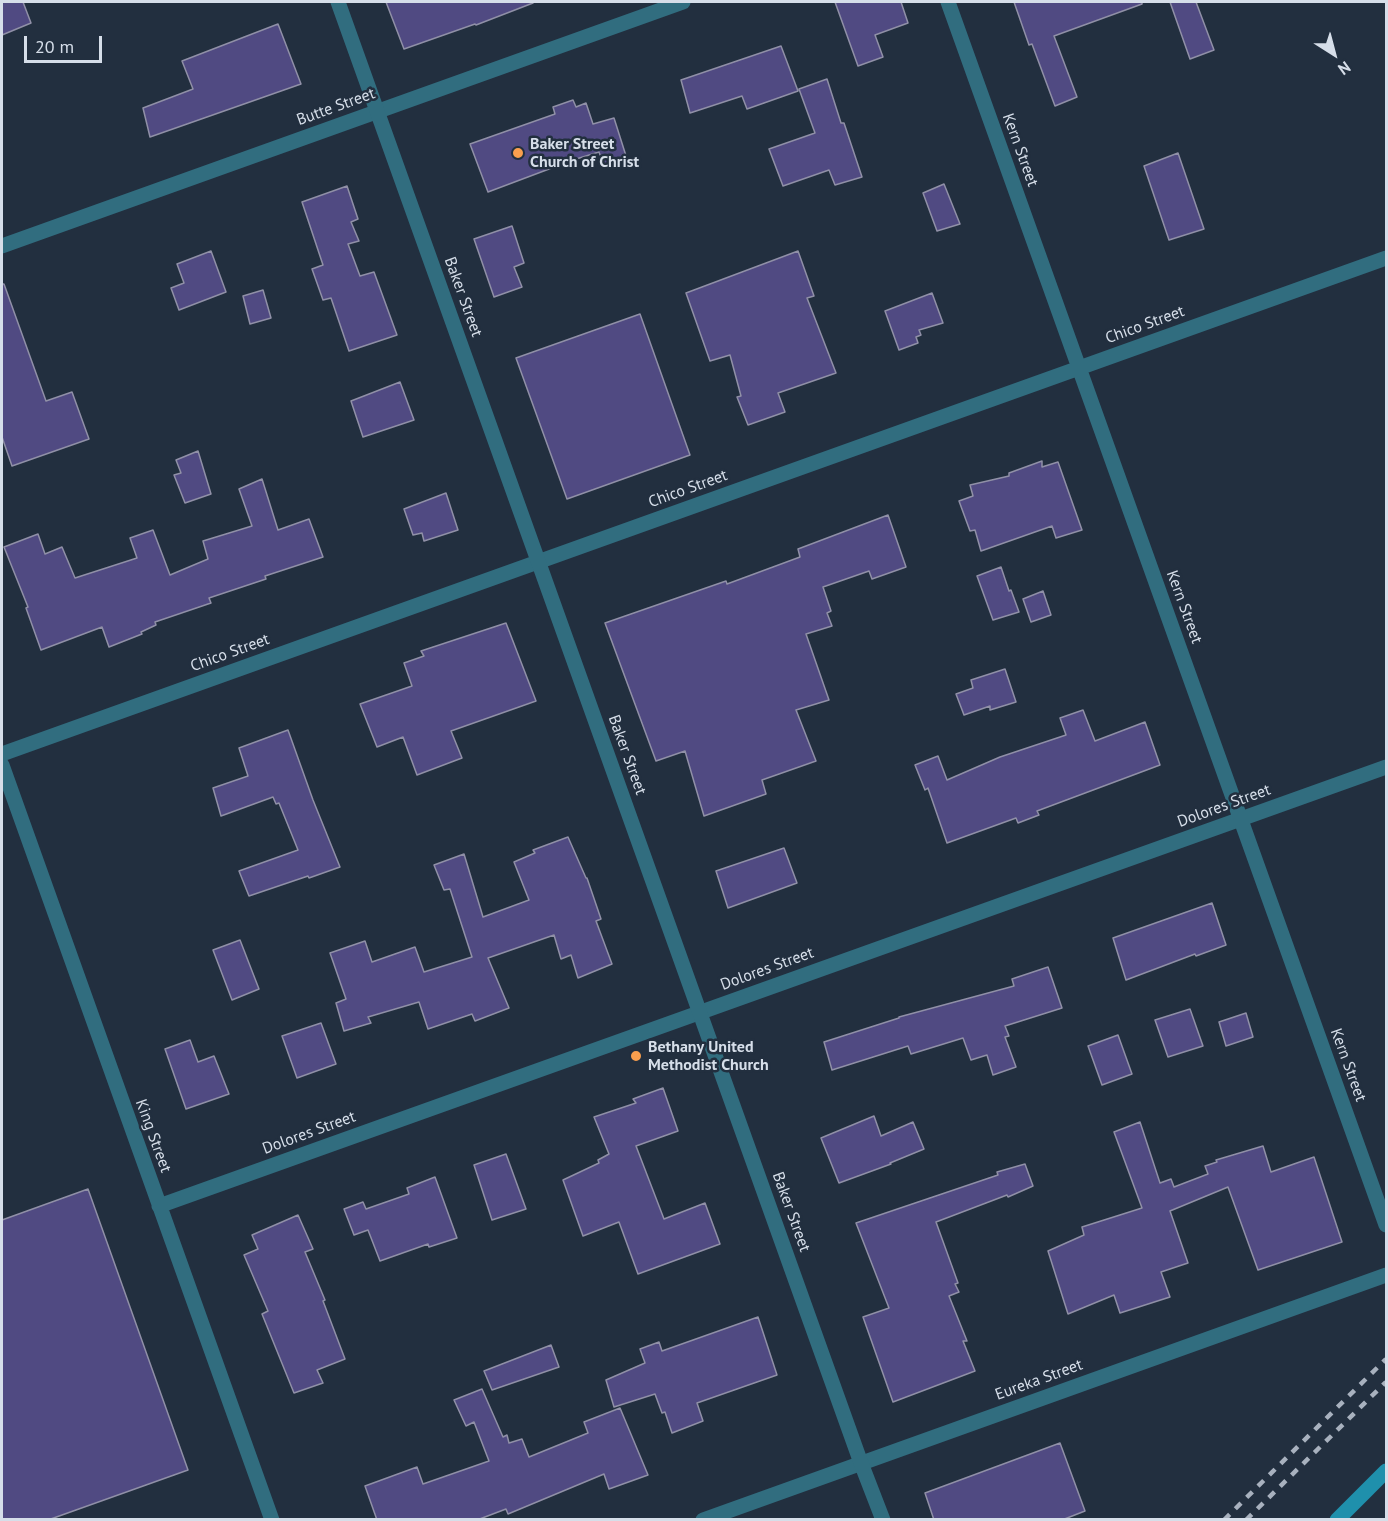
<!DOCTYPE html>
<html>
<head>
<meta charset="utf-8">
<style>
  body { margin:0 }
  #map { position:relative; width:1388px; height:1521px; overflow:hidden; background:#222f3f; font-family:"PT Sans",sans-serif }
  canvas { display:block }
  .frame { position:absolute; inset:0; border:3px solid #d6dee9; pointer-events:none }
  .north { position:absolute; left:1304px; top:24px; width:60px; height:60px; -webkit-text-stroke:4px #222f3f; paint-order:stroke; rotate:144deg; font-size:16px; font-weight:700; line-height:24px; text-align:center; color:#d6dee9 }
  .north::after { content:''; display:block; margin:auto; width:21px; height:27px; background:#d6dee9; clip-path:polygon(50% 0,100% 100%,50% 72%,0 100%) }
  .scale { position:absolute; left:24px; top:36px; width:78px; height:27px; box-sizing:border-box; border:3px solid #d6dee9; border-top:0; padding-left:8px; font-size:18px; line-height:21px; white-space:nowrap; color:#d6dee9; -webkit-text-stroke:4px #222f3f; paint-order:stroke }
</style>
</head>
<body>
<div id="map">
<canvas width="1388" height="1521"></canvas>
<div class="frame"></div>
<div class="north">N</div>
<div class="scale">20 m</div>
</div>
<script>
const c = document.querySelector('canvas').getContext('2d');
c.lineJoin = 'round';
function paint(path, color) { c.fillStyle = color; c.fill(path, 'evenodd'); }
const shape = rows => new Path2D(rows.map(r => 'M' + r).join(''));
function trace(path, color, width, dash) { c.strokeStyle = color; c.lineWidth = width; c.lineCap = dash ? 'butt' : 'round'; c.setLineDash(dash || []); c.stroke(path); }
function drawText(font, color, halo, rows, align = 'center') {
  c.font = font + ' "PT Sans",sans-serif'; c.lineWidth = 5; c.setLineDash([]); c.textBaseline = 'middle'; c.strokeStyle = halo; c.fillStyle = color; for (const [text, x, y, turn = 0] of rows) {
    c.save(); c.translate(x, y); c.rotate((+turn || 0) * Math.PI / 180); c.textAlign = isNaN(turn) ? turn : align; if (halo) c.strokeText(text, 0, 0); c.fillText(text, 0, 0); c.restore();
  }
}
const building = shape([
  [2,2,23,2,31,23,2,35,2,2],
  [386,2,533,2,533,3,476,25,475,24,404,49,386,2],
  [835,2,901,2,908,23,875,35,883,57,858,66,835,2],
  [1014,2,1142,2,1142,4,1054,36,1077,97,1055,106,1032,44,1029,45,1014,2],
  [1170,2,1196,2,1214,50,1190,59,1170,2],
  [278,24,301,84,150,137,143,108,193,89,182,61,278,24],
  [781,46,798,91,747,109,742,96,690,113,681,80,781,46],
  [827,79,841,123,844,123,862,177,835,185,829,170,783,186,769,149,815,133,799,89,827,79],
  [573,100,576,107,586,103,593,124,614,118,627,159,604,166,599,152,573,160,488,192,470,144,555,114,553,107,573,100],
  [1178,153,1204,229,1169,240,1144,166,1178,153],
  [944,184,960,224,937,231,923,193,944,184],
  [347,186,358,219,351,222,359,241,348,244,360,276,374,272,397,335,349,351,331,298,323,300,312,269,323,265,302,202,347,186],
  [512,226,524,263,514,267,522,287,494,297,474,239,512,226],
  [211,251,226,292,179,310,171,288,184,283,177,264,211,251],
  [798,251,814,296,807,298,836,373,778,393,785,412,748,425,737,397,741,396,730,355,710,361,686,293,798,251],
  [2,284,4,284,46,401,72,392,89,439,12,466,2,437,2,284],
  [263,290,271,318,250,324,243,296,263,290],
  [932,293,943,323,919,330,921,335,916,337,918,343,899,350,885,311,932,293],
  [640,314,690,455,567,499,516,358,640,314],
  [400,382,414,420,363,437,351,401,400,382],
  [198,451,211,494,185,503,174,475,181,473,176,460,198,451],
  [1042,461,1042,467,1058,462,1082,530,1056,538,1052,526,981,551,975,530,970,531,959,501,973,496,970,485,1009,476,1009,473,1042,461],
  [262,479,278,530,309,519,323,557,265,576,266,579,209,598,211,603,155,622,156,625,141,632,142,634,109,647,102,627,41,650,26,608,28,607,4,547,38,534,45,554,62,547,75,578,137,558,130,538,153,530,170,575,208,559,203,541,252,526,239,489,262,479],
  [446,493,458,530,424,541,422,533,413,535,404,509,446,493],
  [888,515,906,567,872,579,869,571,823,587,831,611,827,613,832,626,806,634,829,700,796,710,816,761,762,780,766,794,704,816,685,751,656,761,605,623,726,581,727,584,800,557,798,549,888,515],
  [1001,567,1009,591,1011,590,1019,612,993,620,977,576,1001,567],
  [1043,591,1051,615,1031,622,1023,599,1043,591],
  [506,623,536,701,451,731,462,758,417,775,403,737,377,747,360,704,412,686,404,663,424,656,421,651,506,623],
  [1005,669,1016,702,990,710,990,706,964,715,956,694,973,688,971,680,1005,669],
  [1083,710,1095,741,1145,722,1160,765,1037,811,1039,815,1018,823,1016,818,947,843,928,788,925,790,915,765,938,756,947,780,1000,757,1066,735,1060,718,1083,710],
  [288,730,313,800,340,867,309,878,308,876,249,896,239,871,298,850,279,803,276,804,273,797,221,816,213,788,248,776,239,748,288,730],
  [568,837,586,878,587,878,601,919,596,921,612,964,578,978,571,955,561,959,554,935,488,958,509,1008,475,1021,472,1014,428,1029,419,1002,368,1017,371,1023,344,1031,336,1003,346,999,330,953,365,941,372,962,415,947,424,972,472,957,450,889,444,890,434,865,464,854,483,917,529,900,514,862,535,853,533,850,568,837],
  [784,848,797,883,728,908,716,871,784,848],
  [1212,903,1226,945,1196,956,1195,954,1126,980,1113,938,1212,903],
  [240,940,259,989,232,1000,213,950,240,940],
  [1048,967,1062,1008,1005,1026,1009,1036,1005,1037,1016,1067,993,1075,987,1055,971,1060,963,1038,911,1054,908,1046,832,1070,824,1042,899,1018,899,1017,1014,986,1012,979,1048,967],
  [1190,1009,1203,1046,1168,1057,1155,1020,1190,1009],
  [1246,1013,1253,1037,1226,1046,1219,1022,1246,1013],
  [321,1023,336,1064,297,1078,282,1036,321,1023],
  [1118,1035,1132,1074,1102,1085,1088,1046,1118,1035],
  [190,1040,198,1062,214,1056,229,1094,186,1109,165,1049,190,1040],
  [663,1088,678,1131,636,1146,664,1219,705,1203,720,1244,638,1274,619,1222,583,1236,563,1180,599,1163,598,1160,609,1154,594,1117,636,1103,633,1099,663,1088],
  [874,1116,881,1136,913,1122,924,1149,890,1163,891,1164,839,1183,821,1138,874,1116],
  [1140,1122,1160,1183,1171,1179,1174,1187,1208,1174,1205,1166,1217,1162,1216,1160,1263,1146,1271,1172,1314,1157,1342,1242,1258,1270,1228,1187,1170,1211,1188,1263,1161,1272,1170,1297,1120,1313,1114,1295,1068,1314,1048,1251,1084,1235,1082,1227,1142,1208,1114,1132,1140,1122],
  [506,1154,526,1209,492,1220,474,1165,506,1154],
  [1025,1164,1033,1186,1008,1197,1007,1195,936,1222,958,1283,955,1284,959,1292,949,1296,967,1341,963,1341,975,1371,893,1402,863,1317,889,1308,856,1223,998,1175,997,1172,1025,1164],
  [435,1177,457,1238,429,1247,428,1244,380,1261,368,1230,354,1235,344,1209,363,1202,366,1209,409,1194,407,1188,435,1177],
  [88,1189,188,1470,48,1520,2,1520,2,1220,88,1189],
  [298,1215,313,1249,305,1252,325,1300,323,1301,345,1359,317,1370,323,1383,294,1393,262,1314,268,1311,244,1255,258,1249,252,1235,298,1215],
  [758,1317,777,1375,697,1403,703,1421,672,1433,665,1412,662,1413,655,1394,614,1407,606,1380,645,1363,640,1349,659,1342,662,1351,758,1317],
  [551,1345,559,1367,492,1390,484,1371,551,1345],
  [482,1389,503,1437,507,1435,509,1443,522,1439,529,1457,588,1433,584,1422,620,1408,648,1475,609,1489,604,1474,508,1514,506,1509,477,1520,377,1520,365,1486,417,1467,423,1484,489,1461,474,1422,466,1426,454,1400,482,1389],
  [1060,1443,1085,1511,1062,1520,934,1520,925,1493,1060,1443]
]);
paint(building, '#504a82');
trace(building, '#9090a7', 1.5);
trace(shape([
  [948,2,1386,1225],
  [2,246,683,2],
  [2,754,1386,258],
  [2,765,272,1520],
  [159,1206,1386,767],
  [703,1520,1386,1275]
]), '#316d7f', 15);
trace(shape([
  [338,2,861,1463,883,1520]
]), '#316d7f', 15);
trace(shape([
  [1337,1520,1386,1471]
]), '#1f90ac', 15);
trace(shape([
  [1224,1520,1386,1359],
  [1246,1520,1386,1382]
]), '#a8b1be', 4.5, [8, 8]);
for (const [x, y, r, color] of [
  [518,153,6,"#fa9f4e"],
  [636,1056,6,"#fa9f4e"]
]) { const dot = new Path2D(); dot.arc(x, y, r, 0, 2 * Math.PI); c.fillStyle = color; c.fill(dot); trace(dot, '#222f3f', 2); }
drawText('16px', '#d6dee9', '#222f3f', [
  ["Butte Street",336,107,-20],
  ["Kern Street",1020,150,70],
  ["Baker Street",463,297,70],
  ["Chico Street",1145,325,-20],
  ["Chico Street",688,489,-20],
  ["Kern Street",1184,607,70],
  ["Chico Street",230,653,-20],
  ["Baker Street",627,755,70],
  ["Dolores Street",1224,806,-20],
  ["Dolores Street",767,969,-20],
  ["Kern Street",1348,1065,70],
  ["Dolores Street",309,1133,-20],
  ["King Street",153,1136,70],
  ["Baker Street",791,1212,70],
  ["Eureka Street",1039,1380,-20]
]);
drawText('bold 16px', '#d6dee9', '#222f3f', [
  ["Baker Street",530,144],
  ["Church of Christ",530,162],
  ["Bethany United",648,1047],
  ["Methodist Church",648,1065]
], 'left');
</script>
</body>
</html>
